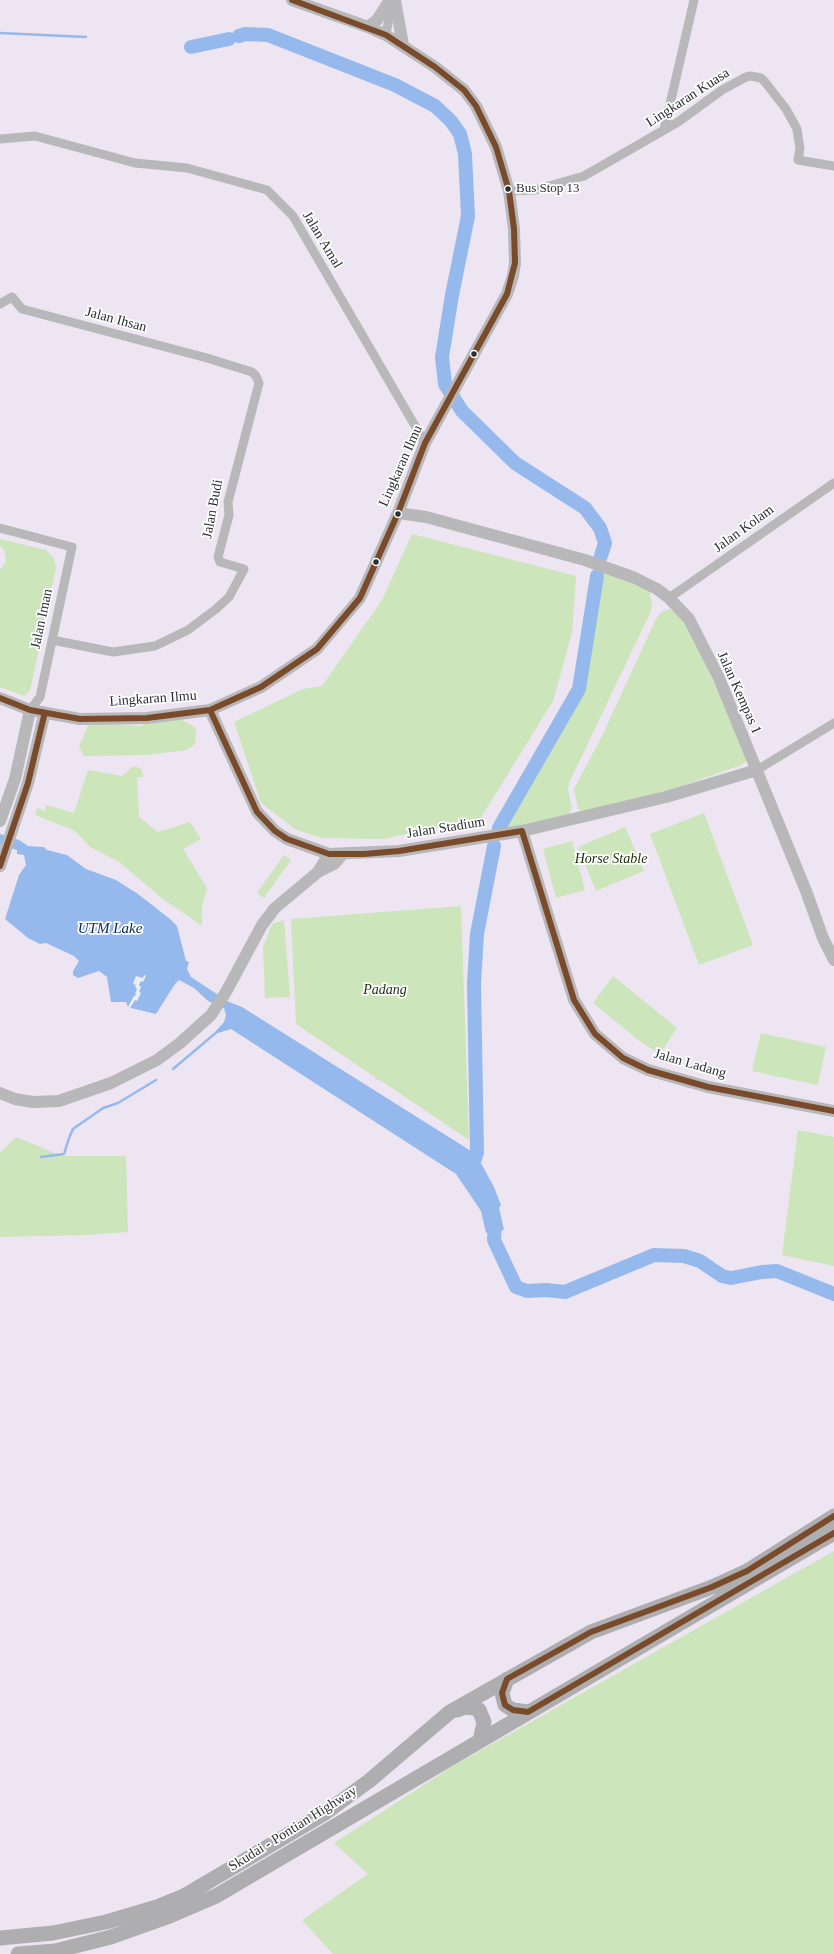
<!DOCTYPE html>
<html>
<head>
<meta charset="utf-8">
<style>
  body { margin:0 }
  canvas { display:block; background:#ebeff4 }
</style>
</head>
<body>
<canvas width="834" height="1954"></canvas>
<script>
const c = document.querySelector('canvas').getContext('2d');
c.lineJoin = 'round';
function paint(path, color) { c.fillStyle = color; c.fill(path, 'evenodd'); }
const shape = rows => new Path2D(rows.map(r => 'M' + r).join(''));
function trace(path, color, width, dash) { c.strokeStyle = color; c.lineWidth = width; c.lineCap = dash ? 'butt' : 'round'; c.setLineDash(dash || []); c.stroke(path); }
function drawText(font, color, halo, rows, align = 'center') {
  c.font = font + ' Georgia,serif'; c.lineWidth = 3.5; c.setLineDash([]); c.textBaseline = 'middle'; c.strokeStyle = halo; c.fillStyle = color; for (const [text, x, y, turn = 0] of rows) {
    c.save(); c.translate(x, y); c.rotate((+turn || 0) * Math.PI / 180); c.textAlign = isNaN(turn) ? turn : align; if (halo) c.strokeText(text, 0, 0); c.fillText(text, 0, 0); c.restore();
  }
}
paint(shape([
  [0,0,834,0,834,1954,0,1954]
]), '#ede6f2');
paint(shape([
  [412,534,576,576,572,633,553,701,480,819,383,839,321,838,295,829,261,803,234,722,303,689,322,686,382,600],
  [0,539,46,550,54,559,56,568,30,691,24,696,0,687,0,570,6,561,4,549,0,546],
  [604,573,649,590,652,603,651,611,569,783,568,790,572,808,569,814,501,831,583,689,599,577],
  [669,609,676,611,688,627,730,717,747,761,741,765,657,795,582,811,578,809,574,789,601,738,656,619,661,612],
  [179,718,196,728,195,744,187,750,145,755,84,756,79,747,89,722,141,726,148,722],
  [133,766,140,768,142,771,143,777,137,777,139,817,158,832,190,822,201,839,183,849,207,888,202,907,202,926,163,899,119,862,90,847,75,831,35,815,37,808,45,811,46,805,74,813,88,770,122,776],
  [704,813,753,945,699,965,650,834],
  [625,827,644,871,596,891,578,847],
  [572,841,585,890,556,898,543,849],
  [284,855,291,860,264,898,257,893],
  [461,906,469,1140,380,1080,375,1079,375,1077,296,1024,291,919],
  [284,920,290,997,265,998,263,947,272,924],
  [613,976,677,1028,660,1054,641,1042,593,1003],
  [761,1033,826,1047,818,1085,752,1071],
  [798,1130,834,1137,834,1266,782,1255],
  [16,1137,62,1156,126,1156,128,1232,86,1235,0,1237,0,1153],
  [834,1551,834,1954,333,1954,302,1920,368,1874,334,1843,453,1766]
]), '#cce5ba');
paint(shape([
  [0,834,19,840,28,846,44,847,47,850,67,855,86,869,116,880,138,894,170,919,177,926,186,961,189,962,187,969,191,977,229,1002,242,1007,471,1151,482,1165,494,1187,501,1205,499,1208,504,1230,486,1233,481,1211,456,1174,231,1029,218,1033,216,1031,224,1022,226,1015,224,1008,208,1001,194,988,179,980,175,984,156,1014,131,1008,128,1007,126,1002,111,1002,107,977,99,971,78,978,73,975,73,971,79,961,74,956,46,943,40,944,28,938,5,919,19,875,26,865,24,855,17,854,17,850,0,845]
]), '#96b9ed');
paint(shape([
  [144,975,146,976,143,982,141,981,139,985,141,987,139,992,141,993,137,1001,135,1000,130,1008,128,1007,134,996,137,995,135,994,137,989,135,987,136,985,133,984,134,981,136,976,143,978]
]), '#ebeff4');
trace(shape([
  [0,33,86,37],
  [173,1069,218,1031],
  [41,1157,64,1154,69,1138,73,1129,103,1108,118,1103,156,1080]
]), '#96b9ed', 2.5);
trace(shape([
  [239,36,245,34,268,35,395,85,435,106,451,121,460,134,465,154,468,216,452,295,442,357,445,384,462,411,515,463,585,508,600,528,605,543,601,556],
  [191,47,229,39],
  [499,828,579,689,597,576],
  [473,1174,471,1170,477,1153,474,984,477,934,494,846],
  [492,1212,495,1223,494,1240,516,1287,527,1291,546,1290,565,1292,654,1255,684,1256,700,1261,722,1276,731,1278,762,1272,777,1271,834,1294]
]), '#96b9ed', 14);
trace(shape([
  [386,35,392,0],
  [664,130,694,0],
  [0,139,35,136,135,163,187,168,267,190,293,216,425,443],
  [509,191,535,190,584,176,678,122,722,90,746,77,751,76,761,78,765,82,786,109,797,129,800,149,798,160,834,166],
  [0,304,12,297,22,309,207,358,252,372,256,376,259,383,228,502,229,515,218,557,220,562,244,569,229,597,216,609,188,630,155,646,113,652,52,640],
  [0,528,72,547,40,697,30,710],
  [669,598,834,483],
  [757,770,834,723]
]), '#b8b8ba', 9);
trace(shape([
  [395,0,403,45],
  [368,27,377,20,390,0],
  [398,513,426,517,585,560,635,578,657,589,669,598,689,619,719,678,806,891,823,938,834,960],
  [0,698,30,710,80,719,147,718,210,710,261,687,317,649,360,598,398,513,425,443,507,294,513,276,515,263,514,229,509,191,496,147,476,106,464,90,435,67,386,35,368,27,292,0],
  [210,710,257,812,275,831,287,839,329,854,399,851,522,831,666,797,757,770],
  [0,821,15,779,30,710],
  [522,831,574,1000,595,1034,623,1058,648,1070,708,1087,834,1111],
  [0,866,28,783,44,716,43,712],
  [318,872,334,864,343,854],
  [0,1093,15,1099,33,1102,59,1101,111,1083,157,1060,180,1043,211,1015,226,992,262,925,275,908,318,872,329,854]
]), '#b8b8ba', 12);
trace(shape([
  [507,1679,502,1693,505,1705,513,1710,528,1712],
  [457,1710,465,1707,474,1708,479,1710,484,1722,480,1741],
  [0,1938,53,1933,106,1922,157,1907,184,1896,325,1813,369,1781,450,1712,591,1632,712,1587,747,1571,834,1516],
  [18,1954,55,1951,111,1937,167,1917,216,1896,834,1533]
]), '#aeaeb0', 15);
trace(shape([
  [0,698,30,710,80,719,147,718,210,710,261,687,317,649,360,598,398,513,425,443,507,294,515,263,514,229,509,191,496,147,476,106,464,90,435,67,386,35,292,0],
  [210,710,257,812,275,831,287,839,329,854,364,854,399,851,522,831],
  [522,831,574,1000,595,1034,623,1058,648,1070,708,1087,834,1111],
  [0,866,28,783,44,716,43,712],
  [834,1516,747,1571,712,1587,591,1632,507,1679,502,1693,505,1705,513,1710,528,1712,834,1533]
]), '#7a4b2a', 6);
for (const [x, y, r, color] of [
  [508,189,3.5,"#2b2e32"],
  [474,354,3.5,"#2b2e32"],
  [398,514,3.5,"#2b2e32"],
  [376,562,3.5,"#2b2e32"]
]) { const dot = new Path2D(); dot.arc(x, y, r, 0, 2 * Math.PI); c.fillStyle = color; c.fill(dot); trace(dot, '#fff', 1.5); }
drawText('13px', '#2b2e32', '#fff', [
  ["Bus Stop 13",516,189]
], 'left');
drawText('14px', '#2b2e32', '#fff', [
  ["Lingkaran Kuasa",688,98,-33],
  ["Jalan Amal",322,240,59],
  ["Jalan Ihsan",116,320,15],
  ["Lingkaran Ilmu",401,466,-66],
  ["Jalan Budi",213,509,-79],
  ["Jalan Kolam",744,529,-36],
  ["Jalan Iman",42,619,-78],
  ["Jalan Kempas 1",739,693,66],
  ["Lingkaran Ilmu",153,699,-4],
  ["Jalan Stadium",446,828,-9],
  ["Jalan Ladang",690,1064,16],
  ["Skudai - Pontian Highway",293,1829,-32]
]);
drawText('italic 14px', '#20300e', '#fff', [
  ["Horse Stable",611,859],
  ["Padang",385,990]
]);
drawText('italic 15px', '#082754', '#fff', [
  ["UTM Lake",110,929]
]);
</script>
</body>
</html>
